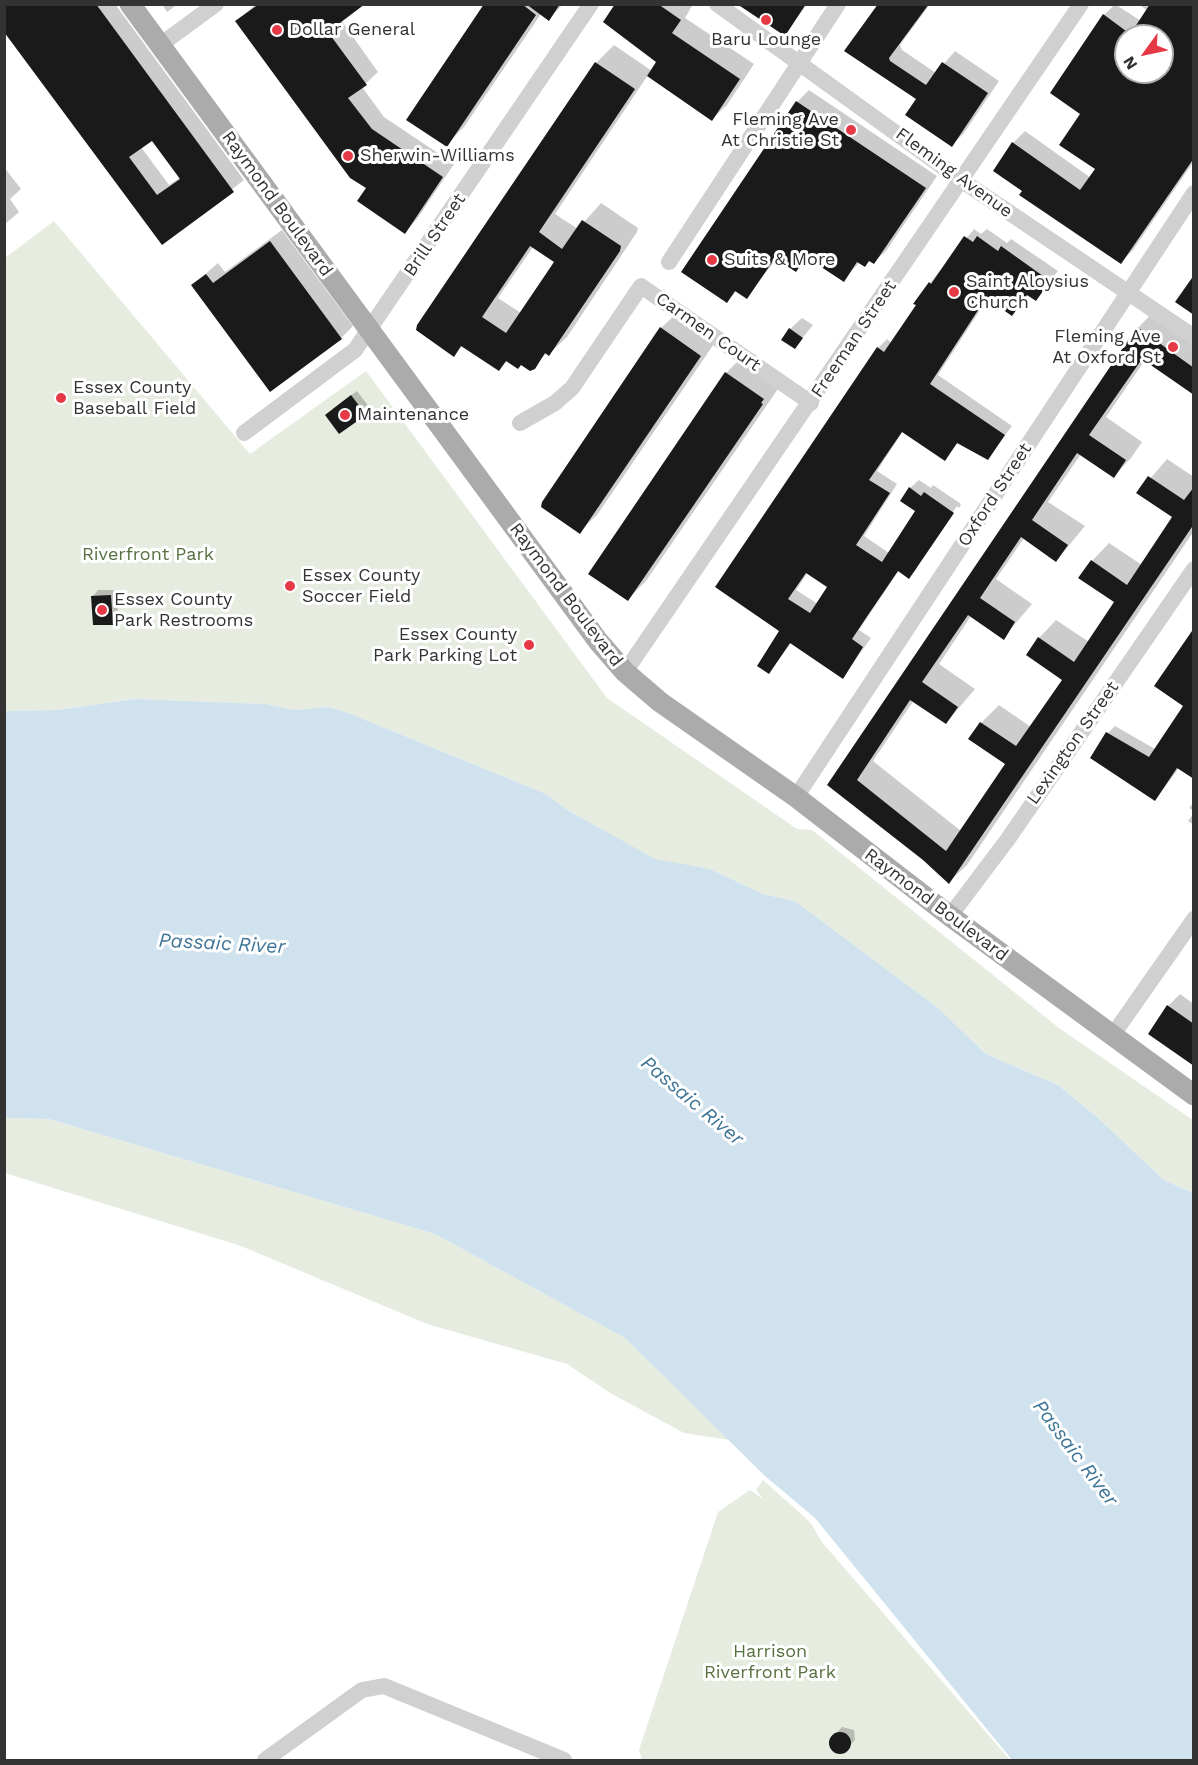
<!DOCTYPE html>
<html>
<head>
<meta charset="utf-8">
<style>
  body { margin:0 }
  #map { position:relative; width:1198px; height:1765px; overflow:hidden; background:#fff; font-family:"Work Sans",sans-serif }
  canvas { display:block }
  .frame { position:absolute; inset:0; border:6px solid #333; pointer-events:none }
  .north { position:absolute; left:1114px; top:24px; width:60px; height:60px; box-sizing:border-box; background:#fff; border:2px solid #adadad; border-radius:50%; rotate:237deg; font-size:16px; font-weight:700; line-height:24px; text-align:center; color:#333 }
  .north::after { content:''; display:block; margin:auto; width:21px; height:27px; background:#e63946; clip-path:polygon(50% 0,100% 100%,50% 72%,0 100%) }
</style>
</head>
<body>
<div id="map">
<canvas width="1198" height="1765"></canvas>
<div class="frame"></div>
<div class="north">N</div>
</div>
<script>
const c = document.querySelector('canvas').getContext('2d');
c.lineJoin = 'round';
function paint(path, color) { c.fillStyle = color; c.fill(path, 'evenodd'); }
const shape = rows => new Path2D(rows.map(r => 'M' + r).join(''));
function trace(path, color, width, dash) { c.strokeStyle = color; c.lineWidth = width; c.lineCap = dash ? 'butt' : 'round'; c.setLineDash(dash || []); c.stroke(path); }
function drawText(font, color, halo, rows, align = 'center') {
  c.font = font + ' "Work Sans",sans-serif'; c.lineWidth = 6; c.setLineDash([]); c.textBaseline = 'middle'; c.strokeStyle = halo; c.fillStyle = color; for (const [text, x, y, turn = 0] of rows) {
    c.save(); c.translate(x, y); c.rotate((+turn || 0) * Math.PI / 180); c.textAlign = isNaN(turn) ? turn : align; if (halo) c.strokeText(text, 0, 0); c.fillText(text, 0, 0); c.restore();
  }
}
paint(shape([
  [54,221,250,454,366,371,607,698,797,829,812,830,1059,1028,1193,1120,1193,1193,1164,1180,1098,1118,1058,1085,986,1054,937,1007,795,901,763,894,710,869,655,860,569,811,546,794,346,712,327,707,295,710,265,704,135,699,58,710,5,711,5,258],
  [4,1118,49,1119,435,1234,625,1338,730,1440,684,1433,612,1394,567,1364,427,1324,241,1246,5,1173],
  [763,1480,811,1523,821,1541,1010,1760,642,1760,639,1750,718,1512,750,1490,764,1500,756,1490]
]), '#e6ecdf');
paint(shape([
  [135,699,265,704,295,710,327,707,346,712,546,794,569,811,655,859,710,869,763,894,795,901,937,1007,986,1054,1058,1085,1098,1118,1164,1180,1193,1193,1193,1760,1012,1760,815,1518,765,1476,625,1338,435,1234,49,1119,5,1118,5,711,58,710]
]), '#cfe2ee');
paint(shape([
  [4,4,115,4,244,180,162,243],
  [152,139,181,177,169,185,141,147],
  [162,4,178,4,167,12],
  [256,4,363,4,341,20,378,72,362,87,384,117,454,164,417,219,405,232,237,21],
  [486,4,563,4,549,19,541,14,464,127,446,145],
  [616,4,693,4,685,18,754,64,727,105,712,119,648,75,555,214,578,229,601,203,638,228,637,232,567,337,549,354,547,353,530,369,522,364,507,361,499,369,463,345,454,355,596,63,614,45,652,71,658,62],
  [533,247,556,261,521,313,498,298],
  [738,4,807,4,784,35],
  [879,4,930,4,900,45,902,50,936,73,955,51,999,81,964,133,952,145,918,99,846,50],
  [1115,4,1141,21,1148,11,1138,4,1194,4,1194,161,1133,250,1121,262,995,171,1013,143,1025,131,1091,178,1097,169,1082,114,1104,15],
  [1126,36,1162,36,1162,72,1126,72],
  [809,90,937,176,886,251,874,262,870,260,865,265,860,262,843,280,809,257,796,270,778,257,746,297,737,291,727,301,683,272,797,102],
  [4,167,21,189,10,199,19,212,4,225],
  [974,229,981,234,987,229,1007,243,1011,239,1058,271,1036,299,1029,294,1012,314,988,298,938,375,1012,426,988,458,959,442,944,459,903,431,877,471,897,484,864,536,889,553,917,511,910,488,919,480,931,488,933,485,961,504,959,508,957,506,914,569,917,569,909,577,899,570,859,630,871,638,843,677,792,642,769,672,782,630,717,586,878,348,887,339,892,343,930,283],
  [808,572,829,587,818,604,796,590],
  [282,230,353,326,341,338,193,285,218,263,225,272],
  [1155,310,1194,337,1194,393,1145,360,1106,417,1142,442,1131,458,1114,476,1081,454,1048,502,1085,526,1056,561,1024,538,996,579,1032,604,1003,638,971,616,939,664,975,689,946,723,914,700,873,761,961,831,1007,764,981,723,999,705,1031,727,1064,679,1039,638,1056,620,1089,642,1116,602,1092,561,1109,543,1142,565,1174,517,1138,493,1167,459,1194,477,1194,531,967,865,949,882,924,858,829,784,1138,328],
  [679,311,718,338,597,515,579,532,661,328],
  [802,318,813,325,795,347,790,329],
  [744,355,780,386,646,581,628,599,591,573,726,373],
  [357,391,370,408,365,413,332,409],
  [98,590,116,590,118,617,112,623,93,596],
  [1185,705,1179,768,1155,800,1108,733,1115,726,1155,749],
  [1194,802,1194,811,1189,808],
  [1194,813,1194,825,1188,821],
  [1180,994,1194,1004,1194,1064,1150,1033,1168,1006],
  [842,1727,854,1730,855,1740,844,1752,836,1753,830,1745,831,1739]
]), '#0003');
paint(shape([
  [4,4,96,4,234,192,162,245,4,32],
  [152,141,180,179,157,195,129,157],
  [259,4,365,4,328,32,367,85,348,98,372,129,443,177,405,234,357,201,366,188,350,178,235,21],
  [484,4,522,4,536,15,447,147,406,120],
  [526,4,560,4,549,21],
  [615,4,658,4,681,20,672,33,740,79,712,121,647,76,656,62,603,22],
  [737,4,806,4,785,36],
  [878,4,929,4,889,58,890,61,926,85,942,62,988,93,952,147,905,115,916,99,844,51],
  [1150,4,1194,4,1194,158,1121,264,1019,195,1022,191,993,171,1012,142,1080,190,1095,169,1059,145,1080,114,1050,93,1103,14,1126,31,1126,72,1162,72,1162,36,1129,36],
  [595,62,635,89,539,232,562,249,582,220,621,246,620,251,549,356,545,353,535,369,530,371,521,365,518,369,506,361,499,371,461,346,454,357,416,330,417,325],
  [530,246,554,262,506,333,482,317],
  [796,101,926,188,874,264,869,261,865,267,857,262,844,282,806,257,796,272,775,258,747,299,735,291,727,303,681,272],
  [964,236,973,242,977,236,998,251,1001,246,1050,281,1036,301,1027,295,1012,316,986,298,930,384,1005,435,988,460,957,443,945,461,902,432,869,480,890,493,856,545,882,562,915,511,900,501,909,487,921,496,924,492,954,513,909,579,898,571,868,615,852,639,863,647,843,679,790,643,769,674,757,666,779,631,715,587,877,347,884,352,916,305,913,304,929,282,931,284],
  [806,573,827,587,810,613,788,599],
  [270,241,342,339,270,392,191,285,206,274,213,283],
  [1194,275,1194,315,1175,302],
  [660,327,701,356,580,534,541,507,542,502],
  [1137,327,1194,368,1194,395,1142,359,1089,435,1126,460,1114,478,1077,453,1032,520,1068,545,1056,562,1021,537,980,598,1015,622,1004,640,968,615,922,682,958,707,946,724,910,700,857,780,946,851,1005,764,968,739,980,722,1016,746,1062,680,1026,655,1038,637,1074,662,1114,602,1078,578,1091,560,1127,585,1172,517,1136,493,1148,476,1184,500,1194,487,1194,524,949,884,923,860,827,785],
  [789,328,803,338,795,349,781,340],
  [725,372,764,399,761,403,763,404,628,601,588,574],
  [351,395,366,415,339,434,325,415],
  [111,595,113,625,93,625,91,596],
  [1194,628,1194,779,1177,768,1155,801,1090,758,1106,732,1149,757,1183,706,1154,686],
  [1167,1005,1194,1024,1194,1066,1148,1034],
  '829 1743a11 11 0 1 1 22 0a11 11 0 1 1-22 0Z'
]), '#1a1a1a');
trace(shape([
  [717,4,961,180,1194,337],
  [160,45,216,4],
  [669,262,838,4],
  [520,423,555,403,572,388,641,286,811,403],
  [244,433,355,350,591,4],
  [625,672,1081,4],
  [796,797,1194,193],
  [950,916,1008,839,1194,569],
  [1112,1036,1194,919],
  [265,1760,362,1690,384,1686,564,1760]
]), '#d0d0d0', 16);
trace(shape([
  [130,4,598,641,625,672,660,702,796,797,950,916,1194,1095]
]), '#ababab', 21);
for (const [x, y, r, color] of [
  [766,20,6,"#e63946"],
  [277,30,6,"#e63946"],
  [851,130,6,"#e63946"],
  [348,156,6,"#e63946"],
  [712,260,6,"#e63946"],
  [954,292,6,"#e63946"],
  [1173,347,6,"#e63946"],
  [61,398,6,"#e63946"],
  [345,415,6,"#e63946"],
  [290,586,6,"#e63946"],
  [102,610,6,"#e63946"],
  [529,645,6,"#e63946"]
]) { const dot = new Path2D(); dot.arc(x, y, r, 0, 2 * Math.PI); c.fillStyle = color; c.fill(dot); trace(dot, '#fff', 2); }
drawText('18px', '#333', '#fff', [
  ["Dollar General",289,30],
  ["Baru Lounge",766,40,"center"],
  ["Fleming Ave",839,120,"right"],
  ["At Christie St",839,141,"right"],
  ["Sherwin-Williams",360,156],
  ["Suits & More",724,260],
  ["Saint Aloysius",966,282],
  ["Church",966,303],
  ["Fleming Ave",1161,337,"right"],
  ["At Oxford St",1161,358,"right"],
  ["Essex County",73,388],
  ["Baseball Field",73,409],
  ["Maintenance",357,415],
  ["Essex County",302,576],
  ["Soccer Field",302,597],
  ["Essex County",114,600],
  ["Park Restrooms",114,621],
  ["Essex County",517,635,"right"],
  ["Park Parking Lot",517,656,"right"]
], 'left');
drawText('18px', '#333', '#fff', [
  ["Fleming Avenue",954,173,36],
  ["Raymond Boulevard",277,204,54],
  ["Brill Street",435,235,-56],
  ["Carmen Court",708,332,35],
  ["Freeman Street",854,339,-56],
  ["Oxford Street",995,495,-57],
  ["Raymond Boulevard",566,595,53],
  ["Lexington Street",1073,743,-55],
  ["Raymond Boulevard",936,905,37]
]);
drawText('18px', '#56703f', '#fff', [
  ["Riverfront Park",148,555],
  ["Harrison",770,1652],
  ["Riverfront Park",770,1673]
]);
drawText('italic 20px', '#3f7597', '#fff', [
  ["Passaic River",222,944,3],
  ["Passaic River",692,1101,40],
  ["Passaic River",1075,1453,53]
]);
</script>
</body>
</html>
